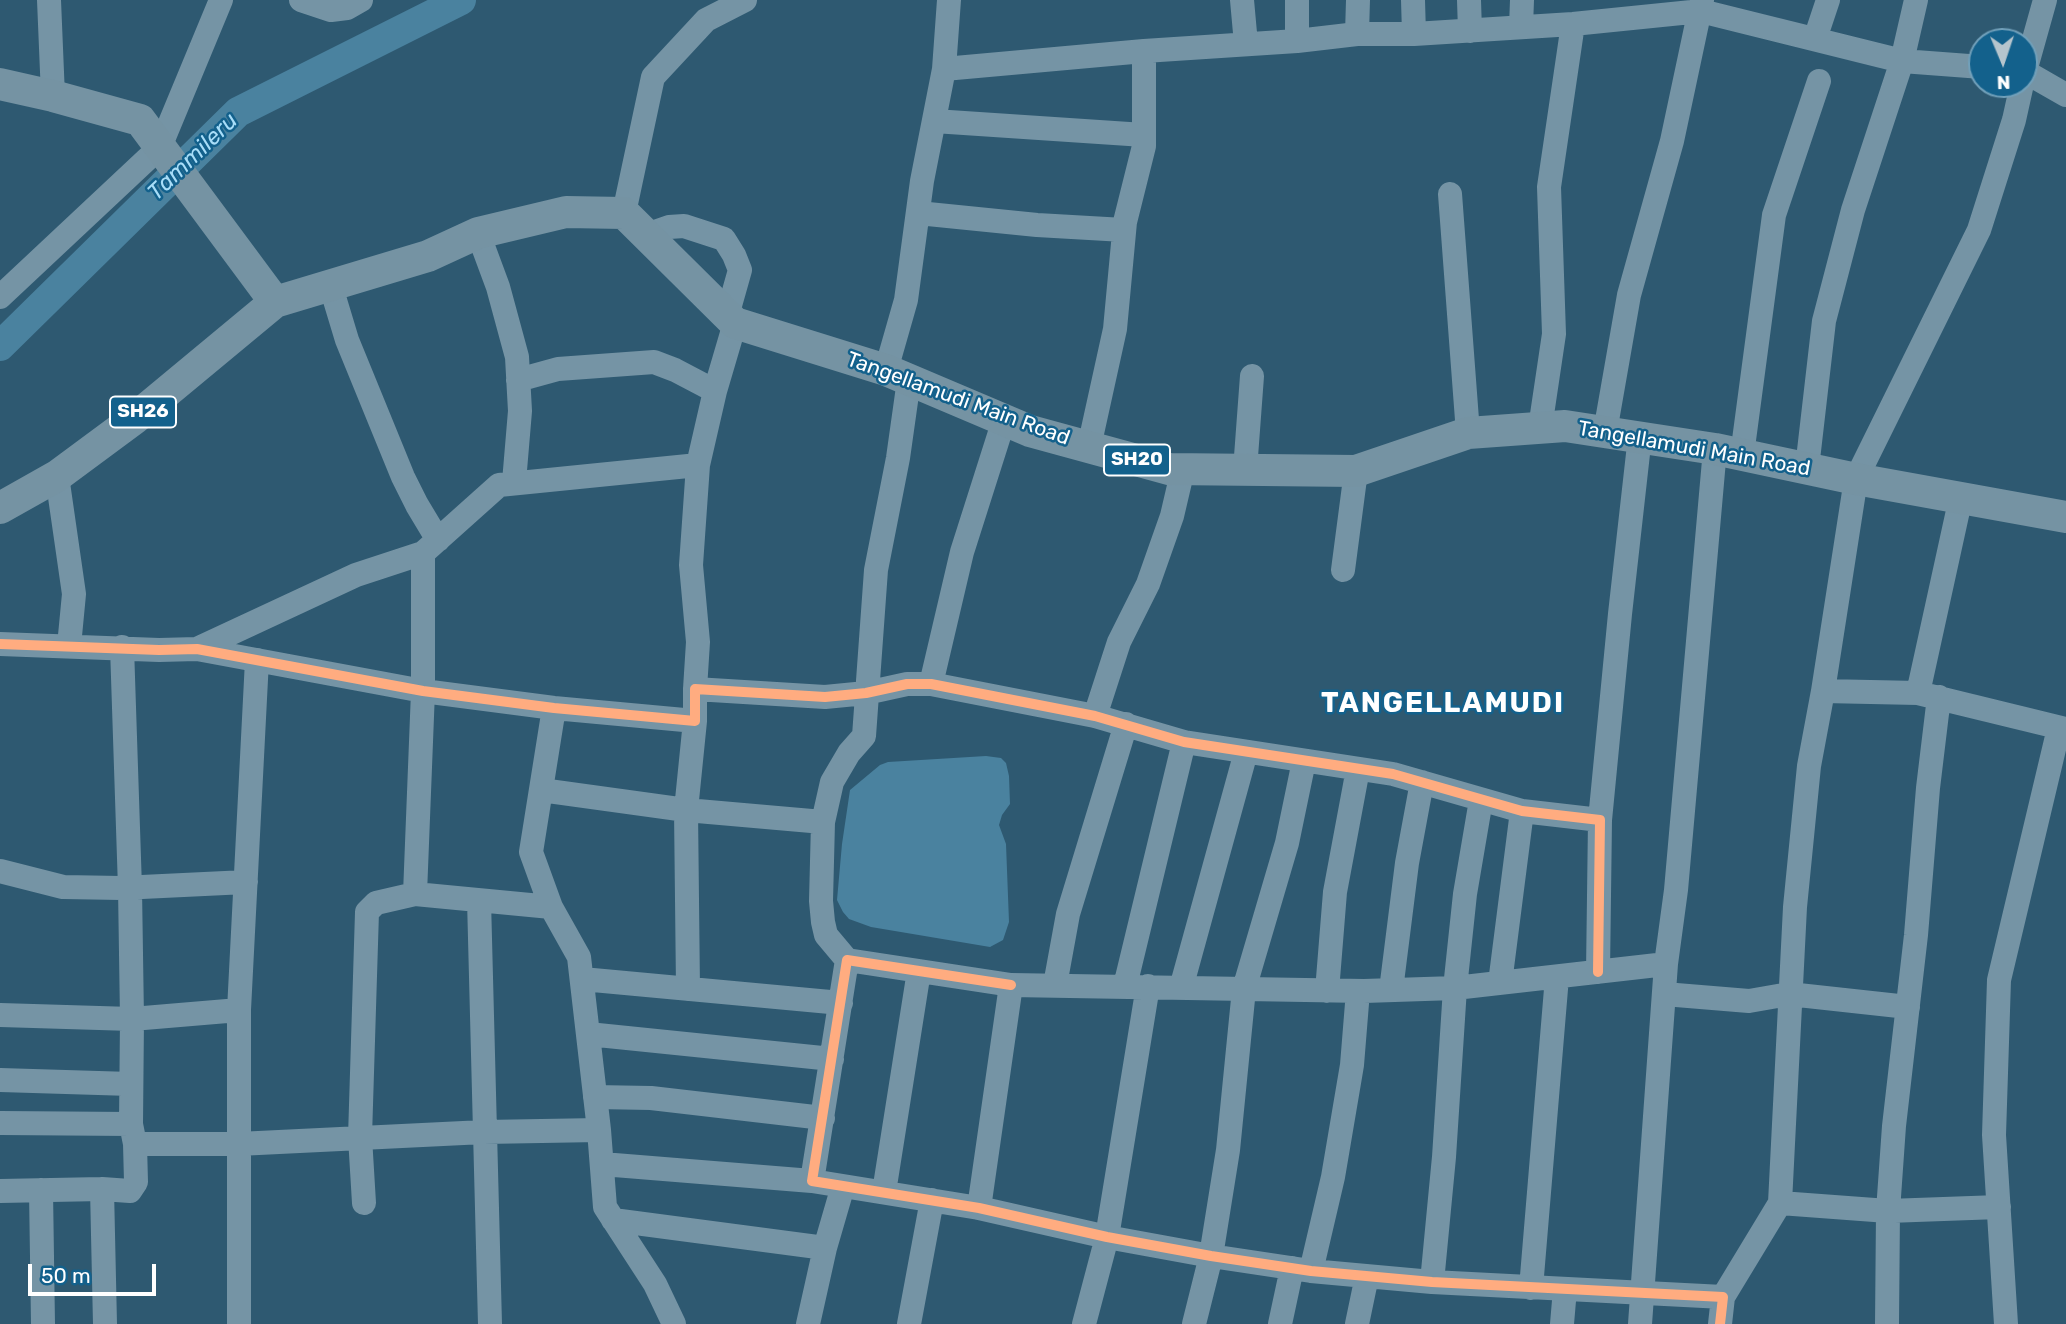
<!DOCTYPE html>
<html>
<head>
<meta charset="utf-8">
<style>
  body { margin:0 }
  #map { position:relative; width:2066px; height:1324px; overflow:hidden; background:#2e5971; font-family:Rubik,sans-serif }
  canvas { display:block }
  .north { position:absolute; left:1968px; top:28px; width:70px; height:70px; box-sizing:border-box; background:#13618c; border:2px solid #71a0ba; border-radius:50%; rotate:178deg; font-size:19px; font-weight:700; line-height:28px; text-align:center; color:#fff }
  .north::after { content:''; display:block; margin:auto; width:24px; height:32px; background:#b6c5cd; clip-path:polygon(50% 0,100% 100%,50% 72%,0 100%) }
  .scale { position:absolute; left:28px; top:1264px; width:128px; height:32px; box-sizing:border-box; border:4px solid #fff; border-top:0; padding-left:9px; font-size:21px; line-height:24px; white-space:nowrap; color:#fff; -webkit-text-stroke:5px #13618c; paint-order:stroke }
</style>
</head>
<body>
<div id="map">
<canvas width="2066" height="1324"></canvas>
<div class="north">N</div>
<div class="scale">50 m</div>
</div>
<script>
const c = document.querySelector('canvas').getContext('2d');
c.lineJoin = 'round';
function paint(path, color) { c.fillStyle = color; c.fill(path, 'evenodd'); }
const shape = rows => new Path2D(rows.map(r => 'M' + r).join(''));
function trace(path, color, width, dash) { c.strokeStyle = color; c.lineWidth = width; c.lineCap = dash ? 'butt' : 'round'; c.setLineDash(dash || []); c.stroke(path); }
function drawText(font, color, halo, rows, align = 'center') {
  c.font = font + ' Rubik,sans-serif'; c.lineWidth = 5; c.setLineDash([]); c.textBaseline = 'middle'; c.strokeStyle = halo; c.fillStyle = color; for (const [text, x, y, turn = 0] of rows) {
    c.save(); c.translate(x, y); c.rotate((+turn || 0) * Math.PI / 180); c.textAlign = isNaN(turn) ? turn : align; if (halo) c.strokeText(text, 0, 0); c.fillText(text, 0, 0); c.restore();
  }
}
paint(shape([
  [986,756,1001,758,1006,763,1009,776,1010,804,1002,815,999,825,1006,844,1009,922,1003,940,990,947,871,927,849,919,843,912,837,900,842,844,850,790,880,765,888,762]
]), '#4a829f');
trace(shape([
  [0,346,238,112,461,0]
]), '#4a829f', 30);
trace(shape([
  [49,0,53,96],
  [301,0,331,10,347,8,361,0],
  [1242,0,1246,44],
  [1413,0,1414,34],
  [1469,0,1470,31],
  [1521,27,1522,0],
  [1357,34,1358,0],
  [1815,39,1828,0],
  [1297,41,1297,0],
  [1144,51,1297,41,1357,34,1414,34,1573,24,1701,11,1902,61,1982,67],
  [944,69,1144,51,1144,146,1125,222,1115,329,1089,447],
  [2024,71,2066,95],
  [2024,75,2045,0],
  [2022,84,2014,120,1979,230,1856,479,1823,691,1918,693,2066,729],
  [934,121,1144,135],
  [1450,194,1468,433],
  [624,213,653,77,706,20,745,0],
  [918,213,1037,225,1124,230],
  [478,233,498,287,517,357,520,411,514,482],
  [646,235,669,227,684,226,724,239,734,255,740,270,727,316],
  [331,287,347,340,403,477,417,505,438,540],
  [0,297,160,147,221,0],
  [886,370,906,300,922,181,944,69,949,0],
  [518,380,558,369,654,362,675,370,715,391],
  [1540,428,1554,334,1549,187,1573,24],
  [1605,432,1629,295,1672,141,1702,0],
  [1742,455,1774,215,1819,81],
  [1807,468,1824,321,1853,210,1902,61,1916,0],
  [1245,470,1252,376],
  [57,476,74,594,69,646],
  [423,553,423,691,415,894,551,907,579,957,599,1130,605,1207,655,1284,674,1324],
  [1343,570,1356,471],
  [0,644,159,650,197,649,423,691,554,708,695,721,695,689,825,697,866,693,907,684,931,684,1095,716,1184,742,1393,774,1522,811,1600,820,1598,972],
  [197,649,356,575,423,553,499,485,698,465,715,391,735,323],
  [931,684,962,552,1004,420],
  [695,689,698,642,691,565,698,465],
  [1918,693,1961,497],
  [1095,716,1119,642,1148,584,1172,516,1183,469],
  [541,790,686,810,695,721],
  [1600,820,1620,614,1640,436],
  [823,822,821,901,823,922,826,935,847,960],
  [0,871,63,887,121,888,246,882],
  [479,900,490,1324],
  [551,907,531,852,554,708],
  [582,979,841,1003],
  [1500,983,1522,811],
  [1011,985,847,960,812,1181,979,1208,1107,1237,1211,1256,1311,1271,1432,1282,1723,1297,1720,1324],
  [1055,985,1068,914,1126,724],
  [1125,986,1184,742],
  [1181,988,1246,752],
  [688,989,686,810,823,822,832,782,849,753,864,736,876,570,898,458,909,380],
  [1391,990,1407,863,1422,782],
  [1327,991,1335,892,1358,769],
  [1664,994,1749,1001,1789,994,1908,1007],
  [239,1010,257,660],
  [0,1015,132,1019,239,1010,239,1324],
  [588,1034,832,1059],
  [0,1080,131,1084],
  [595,1097,651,1098,823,1118],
  [0,1123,131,1124],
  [135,1144,238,1144,484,1132,599,1130],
  [602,1164,812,1181],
  [102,1189,105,1324],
  [41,1190,43,1324],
  [0,1191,102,1189,130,1191,136,1182,135,1144,131,1124,132,1019,130,888,122,647],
  [884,1192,919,971],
  [364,1203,360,1137,367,912,376,903,415,894],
  [1780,1203,1795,907,1809,766,1823,691],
  [979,1208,1011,985,1364,991,1455,988,1666,964],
  [613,1220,825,1248],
  [1311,1271,1333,1177,1352,1065,1358,991],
  [1432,1282,1444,1157,1455,988,1465,894,1481,800],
  [1531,1288,1557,977],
  [1723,1297,1780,1203,1888,1211,1999,1207],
  [808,1324,825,1248,843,1186],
  [909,1324,932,1200],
  [1084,1324,1107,1237,1148,986],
  [1194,1324,1211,1256,1228,1150,1244,989,1287,843,1304,761],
  [1280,1324,1292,1268],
  [1357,1324,1367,1276],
  [1562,1324,1565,1289],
  [1640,1324,1666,964,1676,890,1715,449],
  [1887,1324,1888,1211,1894,1126,1916,935,1928,788,1939,697],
  [2006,1324,1994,1135,1999,980,2059,728]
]), '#7594a5', 24);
trace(shape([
  [0,84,53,96,140,120,275,302],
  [0,508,57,476,134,419,275,302,428,256,478,233,566,212,624,213,735,323,886,370,1030,431,1169,469,1356,471,1468,433,1565,426,1715,449,1856,479,2066,517]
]), '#7593a3', 32);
trace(shape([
  [0,644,159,650,197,649,423,691,554,708,695,721,695,689,825,697,866,693,907,684,931,684,1095,716,1184,742,1393,774,1522,811,1600,820,1598,972],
  [1011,985,847,960,812,1181,979,1208,1107,1237,1211,1256,1311,1271,1432,1282,1723,1297,1720,1324]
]), '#ffac80', 10);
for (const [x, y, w] of [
  [143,412,66],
  [1137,460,66]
]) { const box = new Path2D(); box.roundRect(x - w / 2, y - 15.5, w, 31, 5); c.fillStyle = '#13618c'; c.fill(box); trace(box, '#fff', 2); }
drawText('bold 19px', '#fff', null, [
  ["SH26",143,412],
  ["SH20",1137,460]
]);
drawText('21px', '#fff', '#13618c', [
  ["Tangellamudi Main Road",958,399,20],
  ["Tangellamudi Main Road",1694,449,10]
]);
drawText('italic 23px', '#a8ddf8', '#13618c', [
  ["Tammileru",193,157,-44]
]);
c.letterSpacing = '2px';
drawText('bold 28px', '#fff', '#13618c', [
  ["TANGELLAMUDI",1443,704]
]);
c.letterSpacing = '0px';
</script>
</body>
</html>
